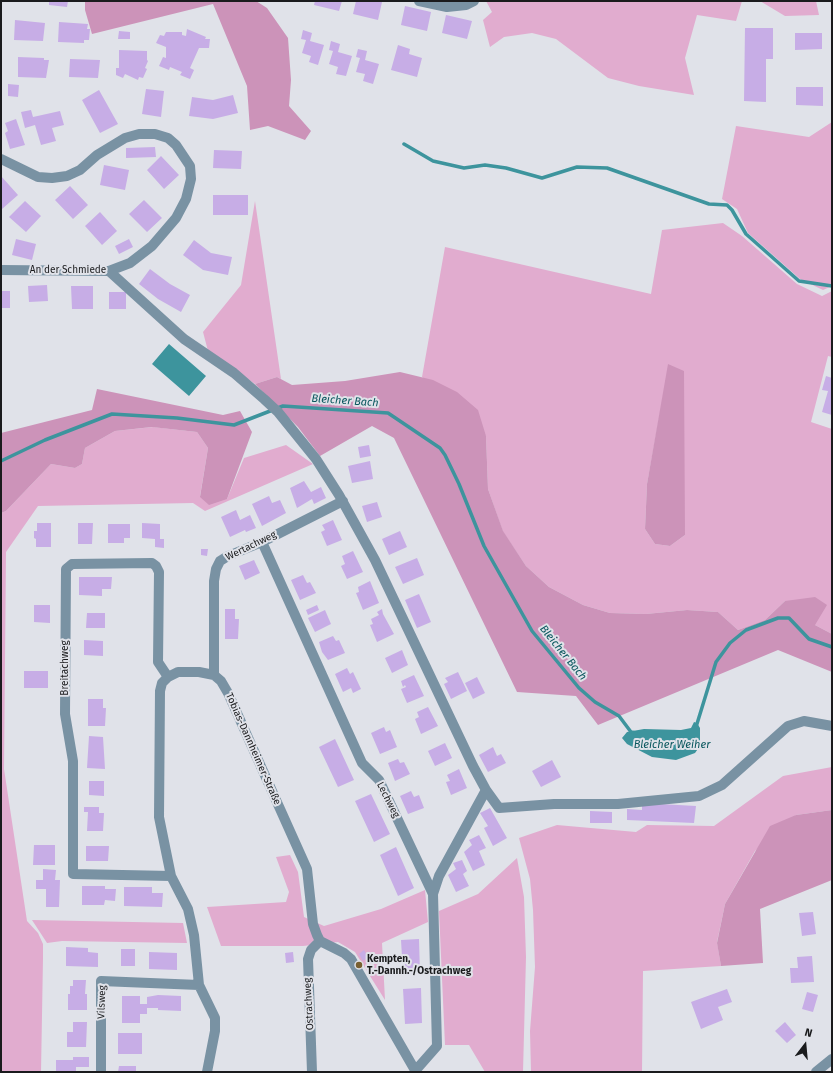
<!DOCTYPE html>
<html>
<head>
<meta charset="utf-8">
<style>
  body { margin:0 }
  #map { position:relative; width:833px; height:1073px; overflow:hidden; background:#e0e2e9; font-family:"Fira Sans",sans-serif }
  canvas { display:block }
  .frame { position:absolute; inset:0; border:2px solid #1a1b1d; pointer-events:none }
  .north { position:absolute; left:785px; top:1025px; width:40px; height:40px; -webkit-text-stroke:3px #e0e2e9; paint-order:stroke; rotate:16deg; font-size:11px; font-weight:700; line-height:16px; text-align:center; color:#1a1b1d }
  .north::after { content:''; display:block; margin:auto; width:14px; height:18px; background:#1a1b1d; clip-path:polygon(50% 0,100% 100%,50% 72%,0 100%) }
</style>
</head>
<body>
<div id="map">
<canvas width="833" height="1073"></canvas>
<div class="frame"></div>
<div class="north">N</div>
</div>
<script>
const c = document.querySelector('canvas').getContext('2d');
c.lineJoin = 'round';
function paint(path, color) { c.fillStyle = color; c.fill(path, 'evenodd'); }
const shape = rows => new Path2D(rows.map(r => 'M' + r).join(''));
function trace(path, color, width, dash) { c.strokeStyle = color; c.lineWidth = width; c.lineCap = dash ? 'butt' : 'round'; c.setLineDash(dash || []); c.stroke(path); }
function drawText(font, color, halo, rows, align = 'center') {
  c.font = font + ' "Fira Sans",sans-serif'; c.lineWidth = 4; c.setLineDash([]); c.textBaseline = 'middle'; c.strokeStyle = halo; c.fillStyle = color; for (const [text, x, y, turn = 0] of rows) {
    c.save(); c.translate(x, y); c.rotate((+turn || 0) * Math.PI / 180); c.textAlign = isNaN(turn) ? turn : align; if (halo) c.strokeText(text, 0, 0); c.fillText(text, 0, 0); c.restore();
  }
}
paint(shape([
  [486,1,742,1,736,21,697,15,685,58,694,95,639,86,608,78,556,39,532,33,504,37,490,47,483,20,492,12],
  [760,1,816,1,819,15,785,16],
  [832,122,832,286,823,290,800,279,748,233,737,209,722,199,736,126,809,137],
  [255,201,281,379,277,377,255,384,208,351,203,332,241,285],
  [723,223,742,236,797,284,822,296,832,291,832,357,828,356,811,422,832,429,832,634,815,625,785,601,765,620,738,630,718,612,687,610,646,614,610,613,583,605,549,587,526,566,503,532,488,489,486,436,422,377,445,247,651,294,662,230],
  [669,364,685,535,670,546,655,544,645,529,647,484],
  [153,427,197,432,208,448,200,496,227,499,244,458,286,445,313,464,205,511,193,503,38,506,6,552,4,769,27,921,38,933,43,944,43,958,41,1072,1,1072,1,513,6,511,51,464,75,468,82,464,85,448,115,431],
  [832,767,832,810,796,815,755,851,725,904,717,942,721,966,643,971,642,1072,531,1072,530,1031,535,967,533,910,530,879,519,838,557,825,636,832,647,825,714,826,783,776],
  [290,855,298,872,304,917,324,926,381,909,425,890,428,922,382,943,385,1000,355,952,338,942,303,946,221,946,207,907,286,902,289,892,276,857],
  [517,858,524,897,526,957,523,1072,485,1072,469,1045,445,1045,439,911,478,894],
  [32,920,183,923,187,943,62,941,47,943]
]), '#e1accf');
paint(shape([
  [85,1,256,1,267,8,288,38,291,80,289,106,311,131,305,140,268,126,250,130,247,86,213,4,92,34,85,10],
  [668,364,684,371,685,535,670,546,655,544,645,529,647,484],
  [400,372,433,380,457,392,478,410,486,436,488,489,503,531,526,566,549,587,583,605,610,613,646,614,687,610,718,612,738,630,765,620,785,601,815,597,827,605,815,625,832,634,832,672,778,650,598,725,576,696,517,692,394,438,372,426,320,456,298,427,255,384,277,377,292,385,345,381],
  [97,389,223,415,240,411,252,432,227,499,209,505,200,497,208,448,197,432,152,427,115,431,85,448,82,464,75,468,51,464,6,511,1,513,1,433,92,410],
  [832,810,832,880,760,909,763,963,721,966,717,943,725,904,770,826,796,815]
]), '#cc93b9');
paint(shape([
  [169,344,206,376,189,396,152,364],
  [694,722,697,723,700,728,700,746,695,753,676,760,652,757,627,744,622,738,627,732,644,729,681,730,691,728]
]), '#3d949d');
trace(shape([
  [404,144,433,161,464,168,485,165,506,168,542,178,577,167,607,168,709,204,727,205,732,210,746,234,799,281,832,286],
  [1,461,45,440,112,414,177,418,234,425,283,406,388,413,440,448,445,455,459,484,484,546,532,631,579,688,595,702,619,716,631,732,636,733],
  [696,727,716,662,730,643,746,630,778,618,789,618,809,639,832,647]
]), '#3d949d', 3.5);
paint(shape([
  [49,1,68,1,67,7,49,5],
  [315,1,342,1,339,11,314,5],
  [356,1,382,2,378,20,353,14],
  [405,6,431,12,427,31,401,25],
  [446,15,472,21,467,39,442,33],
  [15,20,45,23,43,41,14,40],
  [59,22,88,24,87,29,90,29,89,40,84,40,84,43,58,42],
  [745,28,773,28,773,59,766,59,766,102,744,101],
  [187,29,206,37,205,39,210,39,209,48,199,48,190,68,194,70,190,79,180,75,182,72,170,67,169,70,159,66,163,57,166,58,166,47,156,43,160,35,164,36,166,32,182,32,182,35,186,36],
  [303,30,312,33,310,41,324,45,318,65,309,62,311,56,302,53,306,40,301,39],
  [119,31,130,32,130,39,118,39],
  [795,33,822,33,822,49,795,50],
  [331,41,340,44,338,52,352,56,346,76,336,74,338,67,329,64,333,51,329,50],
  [398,45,410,49,409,54,422,58,417,77,391,70],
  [358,49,367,51,365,60,379,64,373,84,363,81,365,74,356,72,360,58,356,57],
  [119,50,147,51,147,60,148,61,145,68,147,69,143,78,139,77,138,80,125,74,123,78,116,75,116,68,119,68],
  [18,57,44,58,44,60,49,60,46,78,18,77],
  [70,59,100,60,98,78,69,77],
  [8,84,19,85,18,97,8,96],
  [796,87,823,87,823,106,796,105],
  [146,89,164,91,161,117,142,114],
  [99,90,118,124,100,133,82,100],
  [233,95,238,113,213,119,189,116,192,97,213,100],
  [31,110,33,117,60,111,64,125,52,128,56,141,41,145,35,125,25,128,21,112],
  [16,119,25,145,10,149,5,133,8,131,5,123],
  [155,147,156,157,126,158,126,148],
  [214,150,242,151,241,169,213,168],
  [161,156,179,175,164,189,147,170],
  [104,165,129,170,125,190,100,185],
  [1,176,18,195,2,209,1,208],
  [70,186,88,205,73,219,55,200],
  [213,195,248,195,248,215,213,215],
  [144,200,162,218,147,232,129,214],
  [25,201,41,216,26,232,9,217],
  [100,212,117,231,102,245,85,226],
  [16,239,36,244,32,260,12,255],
  [129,239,133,247,119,254,115,246],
  [194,240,211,253,232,257,228,275,203,270,183,255],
  [150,269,170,284,190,295,181,312,158,299,139,284],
  [47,285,48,301,29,302,28,286],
  [71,286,93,286,93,309,72,309],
  [1,291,10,291,10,308,1,308],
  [109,292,126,292,126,309,109,309],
  [826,376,832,378,832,415,822,412,828,391,822,390],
  [369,445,371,456,360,458,358,447],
  [370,461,373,479,352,483,348,466],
  [304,481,311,492,321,487,326,498,314,504,312,499,297,508,290,488],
  [269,496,272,503,280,500,286,513,262,526,252,504],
  [377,502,382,517,367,522,362,506],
  [236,510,240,520,250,515,256,528,246,532,245,530,230,537,221,517],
  [333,520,342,540,327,546,321,532,325,530,322,525],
  [37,523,51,523,51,547,36,547,36,539,34,538,34,531,37,531],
  [78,523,93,523,92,544,78,544],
  [142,523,160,524,160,539,164,539,164,548,155,547,155,539,142,538],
  [108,524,130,524,130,538,124,538,124,543,108,543],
  [400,531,407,547,389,555,382,539],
  [201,549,208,549,207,556,201,555],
  [353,551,363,572,347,579,341,566,345,564,342,556],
  [417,558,424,575,403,584,395,567],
  [254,560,260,573,245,580,239,566],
  [303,575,307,583,310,582,316,593,300,600,291,580],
  [79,577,112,577,111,589,102,589,102,596,79,595],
  [370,581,379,603,363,610,356,593,359,592,358,587],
  [419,594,431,622,417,628,405,600],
  [34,605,50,605,50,623,34,622],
  [317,605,319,610,308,615,306,610],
  [225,609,235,609,235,619,239,619,238,639,225,639],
  [382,609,383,614,394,634,377,642,370,625,373,624,371,619,379,615,377,612],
  [325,610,331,624,315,632,308,618],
  [87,613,105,613,105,628,86,628],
  [333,636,336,641,339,640,345,653,328,660,322,652,319,642],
  [84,640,103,641,103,656,84,655],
  [402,650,408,665,392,673,385,658],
  [347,668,350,674,353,672,361,689,353,693,351,688,343,692,335,674],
  [24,671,48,671,48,688,24,688],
  [458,672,467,691,451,699,444,684,448,682,445,678],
  [414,675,424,696,407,703,401,689,406,687,405,685,403,687,401,681],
  [477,677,485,693,473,699,465,683],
  [88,699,103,699,103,708,106,708,105,726,88,726],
  [428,707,438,726,421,734,415,719,419,717,417,712],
  [384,727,386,732,390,730,397,747,380,754,371,733],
  [89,736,103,737,105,769,87,768],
  [335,739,354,780,338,787,319,747],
  [445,743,452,758,435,766,428,751],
  [493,747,497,756,501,754,506,763,488,772,479,755],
  [398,759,400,763,404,762,410,774,395,781,388,763],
  [552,760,561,777,541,787,532,771],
  [459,769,467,788,451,795,446,782,450,781,447,775],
  [89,781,104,781,104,796,89,795],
  [411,791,414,797,419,795,424,808,408,814,400,796],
  [371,794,390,834,374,842,355,801],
  [642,803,696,806,694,823,627,820,627,809,642,810],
  [84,807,99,807,99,813,104,813,103,831,87,831,88,812,84,812],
  [490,808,507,838,493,846,484,828,488,826,480,813],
  [590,811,612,812,612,823,590,823],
  [479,835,486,848,479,851,485,865,473,871,464,852,472,845,469,840],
  [34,845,55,845,55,865,33,865],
  [86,846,109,846,108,861,86,861],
  [396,847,414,888,398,896,380,855],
  [462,860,467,871,463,874,469,886,456,892,448,875,456,869,453,863],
  [43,869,56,870,55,880,60,880,59,907,46,907,46,889,36,889,36,880,43,880],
  [82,886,105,886,105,889,116,889,115,901,105,900,104,905,82,905],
  [124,887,152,887,152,893,163,893,162,907,124,906],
  [813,912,816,934,802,936,799,913],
  [419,939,420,974,403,974,401,940],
  [66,947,88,948,88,952,98,953,98,967,66,966],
  [121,949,135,949,135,966,121,966],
  [364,950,368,957,363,961,359,954],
  [149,952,177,953,177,970,149,969],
  [293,952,294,962,286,963,285,953],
  [812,956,814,982,791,983,790,968,798,968,797,957],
  [73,980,86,980,85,994,87,994,87,1010,68,1010,68,994,70,994,70,986,73,986],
  [421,988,422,1023,405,1024,403,989],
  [727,989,732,1002,718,1007,723,1020,701,1029,691,1002],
  [807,992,818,995,813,1012,802,1009],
  [158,995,181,996,181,1011,158,1010,158,1008,147,1008,147,1014,140,1014,140,1023,122,1023,122,996,140,996,140,1004,147,1004,147,997],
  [73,1022,87,1022,86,1047,67,1047,67,1032,73,1032],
  [785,1022,796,1035,787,1043,775,1031],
  [118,1033,142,1033,142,1054,118,1054],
  [73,1057,89,1057,89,1067,76,1067,76,1072,56,1072,56,1060,73,1060],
  [119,1066,136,1066,136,1072,118,1072]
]), '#c7ade6');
trace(shape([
  [419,1,447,7,466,5,474,1],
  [1,159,38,177,52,178,67,176,80,170,97,155,125,138,139,134,155,134,168,138,176,145,190,166,191,179,186,199,176,218,152,246,130,263,109,271,1,270],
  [109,271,184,339,234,373,264,399,278,412,316,459,339,495,375,560,473,766,486,790,499,808,554,804,618,804,699,796,722,785,788,726,804,721,832,726],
  [262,542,362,763,379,780,433,894,437,1046,415,1071],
  [214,675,214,581,216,569,220,561,228,556,262,542,343,501],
  [168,677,158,662,159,572,156,566,152,563,72,564,66,569,65,714,73,761,73,874,171,876],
  [433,894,439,876,486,790],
  [101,1072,101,981,199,985],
  [207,1072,215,1031,215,1018,199,985,194,935,188,909,171,876,159,817,160,691,162,683,168,677,178,672,199,672,214,675,221,681,228,693,307,869,313,924,317,935,320,941,344,953,351,959,416,1072],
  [312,1072,308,959,311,950,320,941],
  [816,1072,832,1059]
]), '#7992a3', 10);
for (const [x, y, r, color] of [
  [359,965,4,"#785f30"]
]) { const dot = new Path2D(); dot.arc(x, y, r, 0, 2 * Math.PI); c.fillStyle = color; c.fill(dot); trace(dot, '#e0e2e9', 1.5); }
drawText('10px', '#1a1b1d', '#e0e2e9', [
  ["An der Schmiede",68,270],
  ["Wertachweg",251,546,-26],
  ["Breitachweg",65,668,-90],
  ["Tobias-Dannheimer-Straße",253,749,66],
  ["Lechweg",388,800,63],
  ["Vilsweg",102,1002,-88],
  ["Ostrachweg",309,1004,-93]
]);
drawText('bold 10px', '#1a1b1d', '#e0e2e9', [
  ["Kempten,",367,959],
  ["T.-Dannh.-/Ostrachweg",367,971]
], 'left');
drawText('italic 11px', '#08565d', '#e0e2e9', [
  ["Bleicher Bach",345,401,4],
  ["Bleicher Bach",563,653,51],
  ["Bleicher Weiher",672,745]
]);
</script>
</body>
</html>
